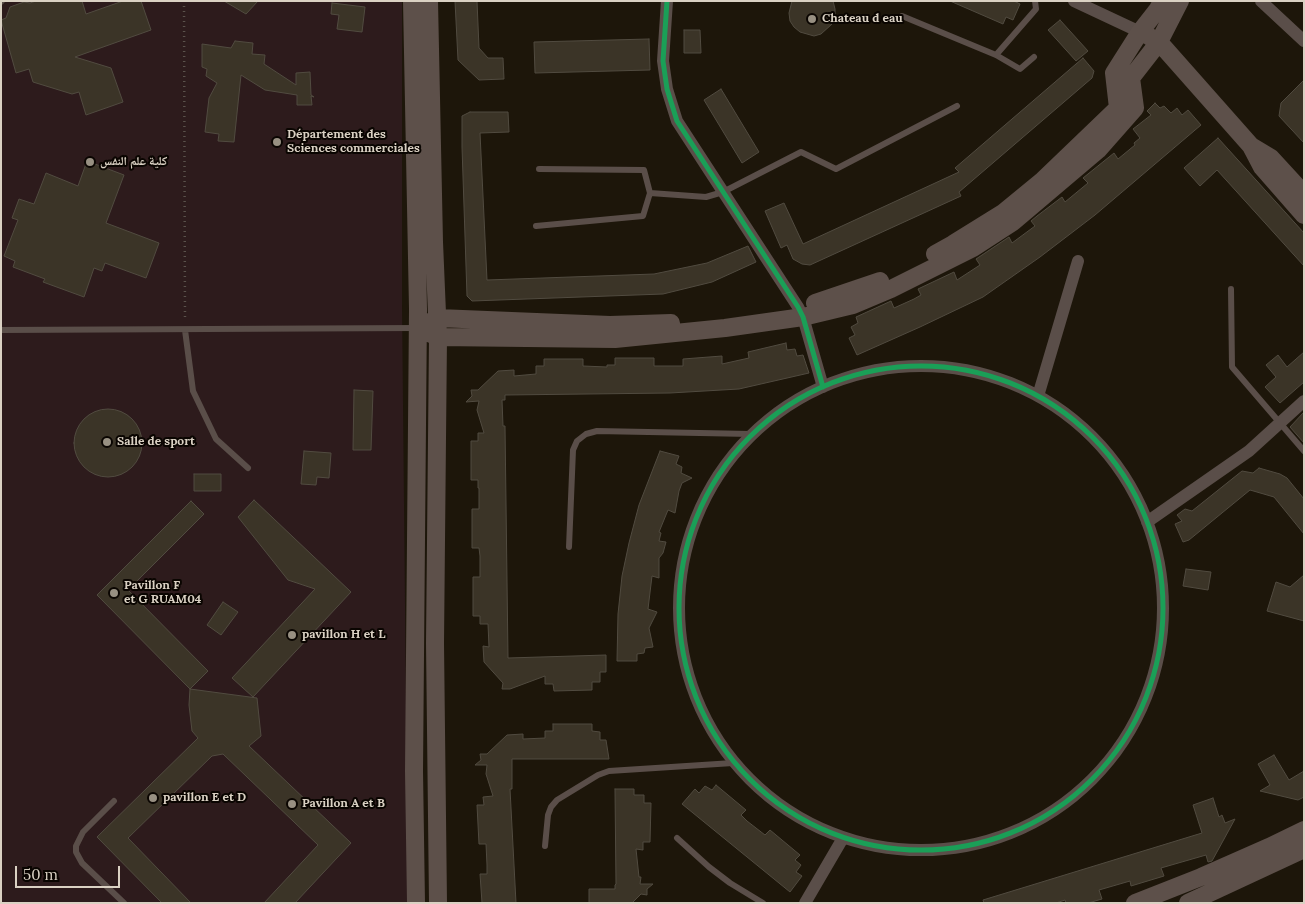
<!DOCTYPE html>
<html>
<head>
<meta charset="utf-8">
<style>
  body { margin:0 }
  #map { position:relative; width:1305px; height:904px; overflow:hidden; background:#1d160a; font-family:Lora,serif }
  canvas { display:block }
  .frame { position:absolute; inset:0; border:2px solid #dad1c3; pointer-events:none }
  .scale { position:absolute; left:15px; top:866px; width:105px; height:22px; box-sizing:border-box; border:2px solid #dad1c3; border-top:0; padding-left:6px; font-size:15px; line-height:18px; white-space:nowrap; color:#dad1c3; -webkit-text-stroke:4px #0a0501; paint-order:stroke }
</style>
</head>
<body>
<div id="map">
<canvas width="1305" height="904"></canvas>
<div class="frame"></div>
<div class="scale">50 m</div>
</div>
<script>
const c = document.querySelector('canvas').getContext('2d');
c.lineJoin = 'round';
function paint(path, color) { c.fillStyle = color; c.fill(path, 'evenodd'); }
const shape = rows => new Path2D(rows.map(r => 'M' + r).join(''));
function trace(path, color, width, dash) { c.strokeStyle = color; c.lineWidth = width; c.lineCap = dash ? 'butt' : 'round'; c.setLineDash(dash || []); c.stroke(path); }
function drawText(font, color, halo, rows, align = 'center') {
  c.font = font + ' Lora,"Noto Naskh Arabic",serif'; c.lineWidth = 4; c.setLineDash([]); c.textBaseline = 'middle'; c.strokeStyle = halo; c.fillStyle = color; for (const [text, x, y, turn = 0] of rows) {
    c.save(); c.translate(x, y); c.rotate((+turn || 0) * Math.PI / 180); c.textAlign = isNaN(turn) ? turn : align; if (halo) c.strokeText(text, 0, 0); c.fillText(text, 0, 0); c.restore();
  }
}
paint(shape([
  [1,1,402,1,402,305,408,903,1,903]
]), '#2d1b1c');
const building = shape([
  [36,1,82,1,86,14,123,1,141,1,151,30,75,57,111,68,123,102,86,115,79,92,72,94,33,82,29,69,16,73,1,20,6,18,10,7,24,2,30,3,36,1],
  [224,1,258,1,246,14,224,1],
  [455,1,477,1,479,48,488,58,503,58,504,79,479,80,458,60,455,1],
  [792,1,833,1,835,9,835,17,832,24,821,34,814,36,800,32,794,27,790,21,789,13,792,1],
  [950,1,1014,1,1020,4,1013,20,1006,17,1003,24,950,1],
  [332,3,365,7,362,32,337,29,339,15,331,14,332,3],
  [1060,20,1088,51,1076,61,1048,30,1060,20],
  [684,30,700,30,701,53,684,53,684,30],
  [649,39,650,70,535,73,534,42,649,39],
  [235,41,253,43,252,54,265,55,264,64,296,85,296,73,310,72,311,95,314,97,311,96,312,105,297,105,297,95,265,90,241,75,234,142,218,141,219,134,205,132,209,98,217,83,206,76,207,69,202,67,202,44,231,48,235,41],
  [1083,58,1094,71,1092,78,959,192,961,196,810,265,802,264,793,259,787,245,781,248,765,211,784,203,803,244,959,172,955,168,1083,58],
  [1304,80,1304,143,1279,116,1281,103,1304,80],
  [721,89,759,152,742,163,704,100,721,89],
  [1155,103,1160,108,1164,106,1171,113,1177,108,1182,115,1188,110,1201,125,1095,215,1040,257,983,297,920,327,857,355,849,338,855,335,851,327,858,323,856,317,891,301,894,308,914,299,921,295,918,289,954,272,957,280,980,265,976,259,1009,237,1012,243,1035,226,1031,221,1037,216,1062,197,1065,202,1088,183,1083,178,1114,153,1118,159,1135,145,1134,143,1140,138,1133,129,1151,115,1147,111,1155,103],
  [470,112,508,112,509,132,480,133,487,280,654,274,707,263,748,246,756,262,712,282,663,294,472,301,467,296,462,147,462,116,470,112],
  [1218,138,1304,233,1304,266,1217,170,1200,186,1184,168,1218,138],
  [87,161,124,175,106,223,159,243,146,278,105,263,102,271,94,268,84,297,43,282,45,279,13,267,15,261,4,256,18,220,12,218,19,199,34,204,46,173,78,186,87,161],
  [786,343,787,350,795,349,797,356,803,355,809,373,739,389,670,393,505,395,505,400,502,400,503,426,505,426,508,658,606,655,606,672,600,672,600,682,592,682,592,690,554,691,553,684,545,684,545,676,510,689,502,689,503,683,484,662,483,646,489,647,488,624,480,624,480,616,473,616,473,577,480,577,480,556,479,548,472,548,472,509,479,509,479,488,478,488,478,480,471,480,471,441,478,441,478,433,484,433,477,410,479,401,466,402,472,396,471,390,478,390,498,371,514,370,514,376,536,374,536,366,544,366,544,359,583,359,583,366,607,367,607,365,615,365,615,358,654,358,654,366,683,366,683,359,722,356,722,364,749,358,748,352,786,343],
  [1304,352,1304,382,1280,403,1265,387,1276,377,1266,365,1278,355,1287,367,1304,352],
  [354,390,373,391,371,450,353,450,354,390],
  '74 443a34 34 0 1 1 68 0a34 34 0 1 1-68 0Z',
  [1304,412,1304,443,1290,427,1304,412],
  [304,451,331,453,329,478,317,477,316,485,301,484,304,451],
  [660,451,679,456,676,464,682,467,681,473,692,478,682,483,679,491,675,513,668,510,659,532,661,533,659,541,666,542,663,553,659,558,659,578,652,576,648,609,657,612,649,628,653,647,645,648,644,653,637,654,637,661,617,661,618,614,622,576,629,543,639,505,660,451],
  [1259,468,1280,474,1287,478,1304,499,1304,534,1274,497,1250,490,1189,540,1183,542,1175,524,1182,521,1177,515,1185,509,1192,511,1242,471,1253,473,1259,468],
  [194,474,221,474,221,491,194,491,194,474],
  [254,500,351,592,253,697,232,678,315,589,288,580,238,517,254,500],
  [191,501,204,514,128,590,208,671,190,689,97,595,191,501],
  [1186,569,1211,572,1208,590,1183,586,1186,569],
  [1304,575,1304,621,1267,611,1276,582,1290,587,1304,575],
  [223,602,238,612,221,635,207,625,223,602],
  [190,689,257,698,261,736,249,746,351,843,295,903,264,903,318,845,223,754,212,756,128,838,191,903,162,903,97,837,198,738,192,731,189,705,190,689],
  [553,724,592,724,592,731,600,732,600,740,606,740,609,759,512,759,512,789,510,789,516,903,482,903,480,874,487,874,487,865,486,844,479,844,477,805,484,805,483,797,493,796,486,774,487,765,475,765,481,760,480,754,487,754,507,735,523,734,523,739,545,738,545,731,553,731,553,724],
  [1274,755,1289,780,1304,771,1304,797,1298,800,1260,791,1270,785,1258,764,1274,755],
  [716,785,746,810,741,815,747,821,765,835,770,830,800,855,795,860,801,865,796,872,802,876,790,892,682,804,695,789,699,793,705,786,712,790,716,785],
  [615,789,634,789,634,795,644,795,644,803,651,803,650,842,643,842,643,850,636,849,639,877,641,877,640,884,653,884,647,889,647,895,641,894,632,903,589,903,589,889,615,889,615,885,616,884,615,789],
  [1213,798,1219,817,1222,815,1225,823,1235,819,1212,861,1208,862,1206,855,1161,868,1164,876,1131,886,1130,881,1099,890,1102,899,1088,903,1066,903,1065,900,1056,903,984,903,983,900,1202,833,1193,805,1213,798]
]);
paint(building, '#3b3427');
trace(building, '#514b40', 1);
trace(shape([
  [184,1,185,321]
]), '#5a524b', 2.5, [1, 4]);
trace(shape([
  [1,2,2,1],
  [902,16,996,55,1020,69,1034,57],
  [996,55,1036,9,1035,1],
  [650,193,706,197,723,192,801,152,836,169,957,106],
  [536,226,643,216,650,193,644,170,539,169],
  [1231,289,1232,367,1304,451],
  [1,330,417,328],
  [185,330,193,391,216,439,248,468],
  [569,547,573,450,577,441,586,434,597,431,751,434],
  [114,801,83,832,76,846,76,852,82,863,124,903],
  [677,838,709,867,730,883,763,903],
  [545,846,548,815,551,807,557,800,598,775,609,771,733,763]
]), '#5a4e49', 6);
trace(shape([
  [667,1,663,61,667,89,677,121,798,307,803,317,823,387],
  [1074,1,1140,32],
  [1261,1,1304,41],
  '679 608a242 242 0 1 1 484 0a242 242 0 1 1-484 0Z',
  [1038,396,1078,261],
  [1147,522,1249,451,1304,401],
  [805,903,843,838]
]), '#5a4e49', 12);
trace(shape([
  [412,1,418,309,414,771,416,903],
  [429,1,434,242,438,337,435,643,438,903],
  [1150,37,1159,42,1251,146,1262,167,1304,215],
  [1251,146,1271,158,1304,194],
  [935,254,953,244,1003,213,1042,181,1118,108,1114,73,1140,32,1158,9,1162,1],
  [815,303,880,281],
  [428,323,438,318,610,325,671,323],
  [418,328,438,337,615,339,725,328,803,317,853,305,891,289,973,248,1013,222,1098,150,1135,108,1131,78,1159,42,1180,1],
  [1135,903,1201,877,1269,847,1304,830],
  [1188,903,1304,849]
]), '#5d504a', 18);
trace(shape([
  [667,1,663,61,667,89,677,121,798,307,803,317,823,387],
  '679 608a242 242 0 1 1 484 0a242 242 0 1 1-484 0Z'
]), '#1a9f57', 5);
for (const [x, y, r, color] of [
  [812,19,5,"#989082"],
  [277,142,5,"#989082"],
  [90,162,5,"#989082"],
  [107,442,5,"#989082"],
  [114,593,5,"#989082"],
  [292,635,5,"#989082"],
  [153,798,5,"#989082"],
  [292,804,5,"#989082"]
]) { const dot = new Path2D(); dot.arc(x, y, r, 0, 2 * Math.PI); c.fillStyle = color; c.fill(dot); trace(dot, '#0a0501', 2); }
drawText('bold 12px', '#dad1c3', '#0a0501', [
  ["Chateau d eau",822,19],
  ["Département des",287,135],
  ["Sciences commerciales",287,149],
  ["كلية علم النفس",100,162],
  ["Salle de sport",117,442],
  ["Pavillon F",124,586],
  ["et G RUAM04",124,600],
  ["pavillon H et L",302,635],
  ["pavillon E et D",163,798],
  ["Pavillon A et B",302,804]
], 'left');
</script>
</body>
</html>
